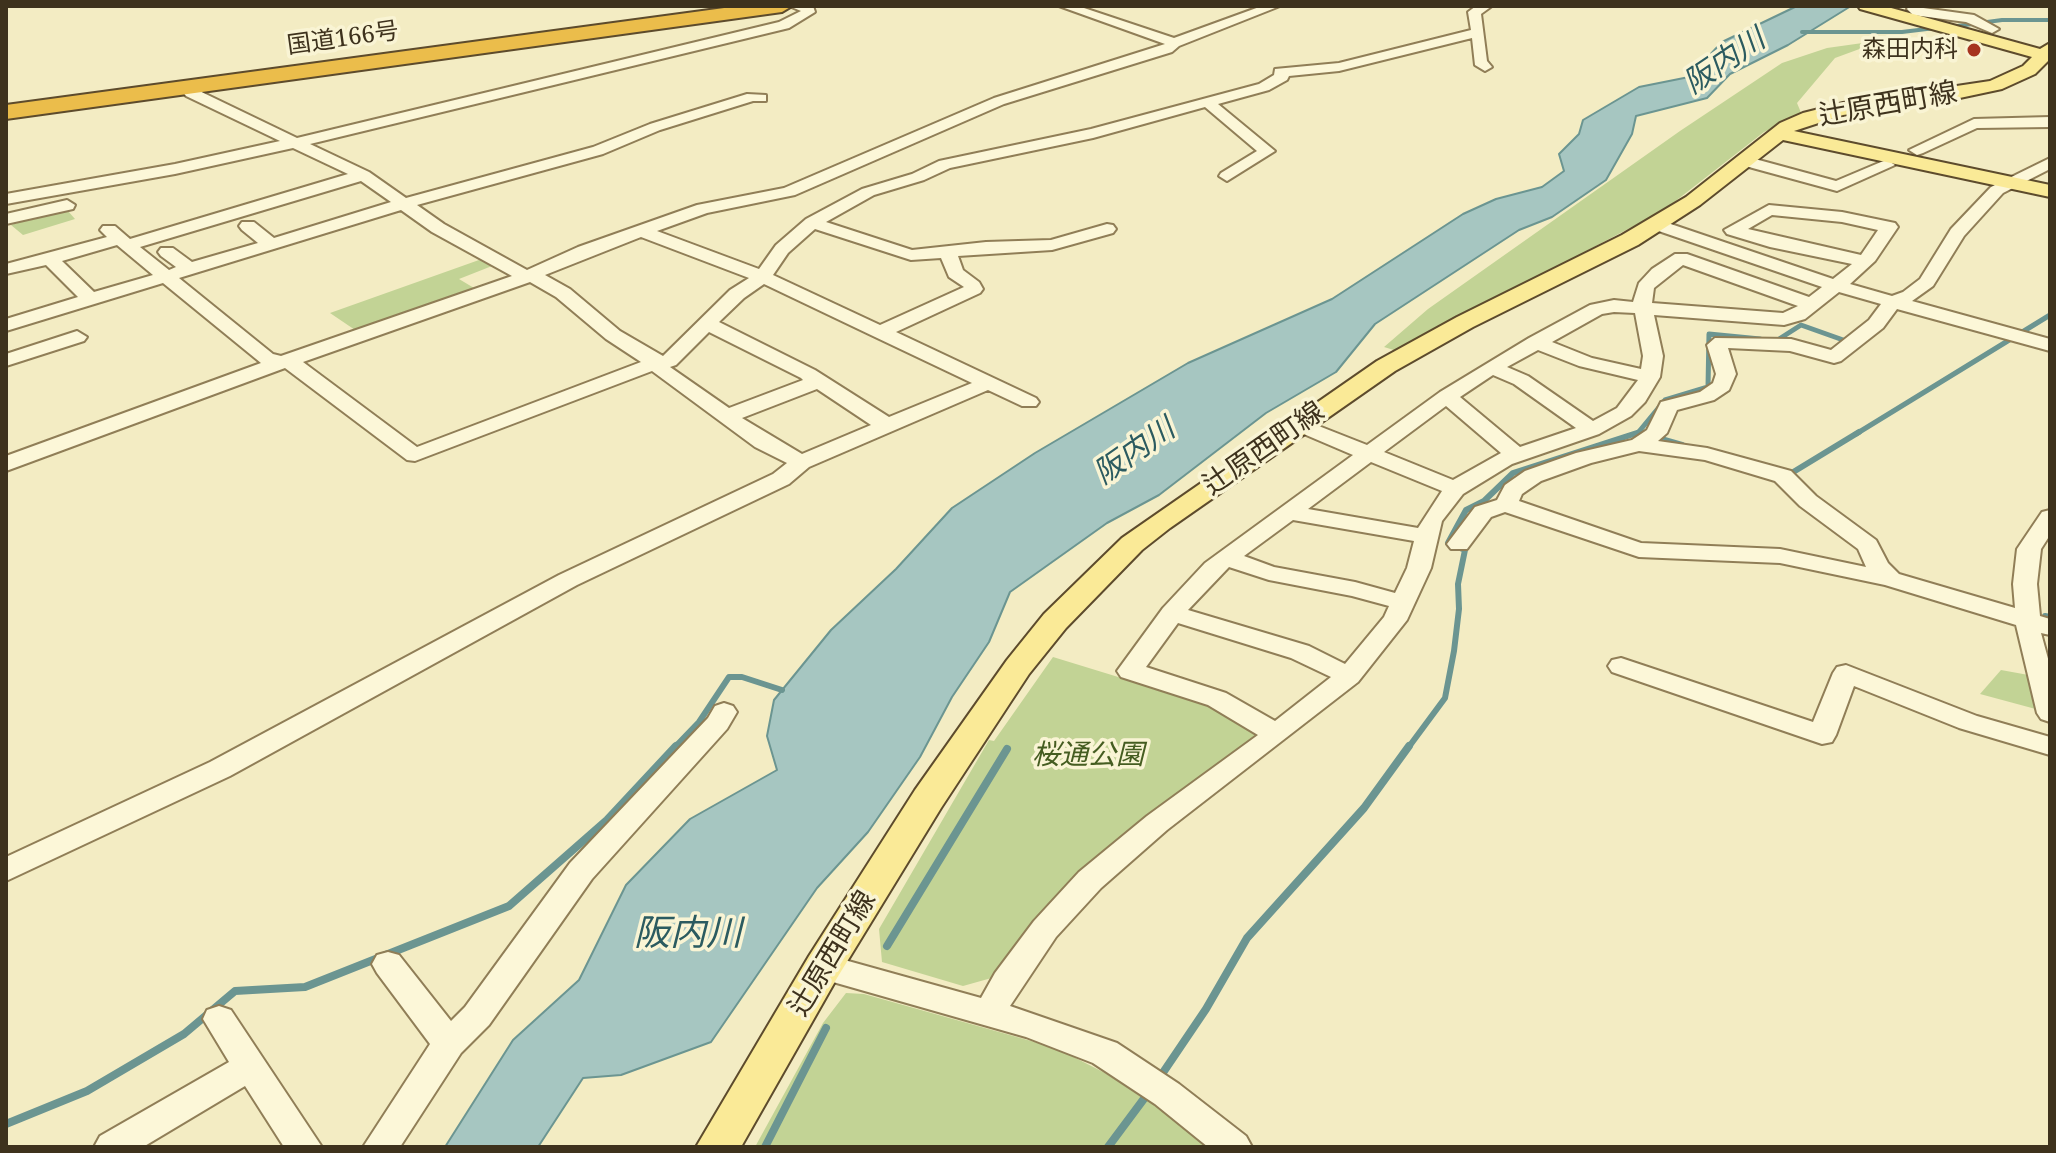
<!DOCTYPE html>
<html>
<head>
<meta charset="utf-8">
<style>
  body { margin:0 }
  #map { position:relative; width:2056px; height:1153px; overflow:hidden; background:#f3ecc3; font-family:"Noto Serif",serif }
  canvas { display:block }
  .frame { position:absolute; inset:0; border:8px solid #3e321d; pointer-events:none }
</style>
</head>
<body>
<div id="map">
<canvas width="2056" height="1153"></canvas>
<div class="frame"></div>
</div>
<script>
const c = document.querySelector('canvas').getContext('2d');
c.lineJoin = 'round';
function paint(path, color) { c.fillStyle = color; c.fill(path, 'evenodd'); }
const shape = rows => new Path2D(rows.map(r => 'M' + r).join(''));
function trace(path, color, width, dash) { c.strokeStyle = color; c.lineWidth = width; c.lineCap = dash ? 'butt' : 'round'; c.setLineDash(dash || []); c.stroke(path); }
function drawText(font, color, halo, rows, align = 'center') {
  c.font = font + ' "Noto Serif","Noto Sans JP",serif'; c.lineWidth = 7; c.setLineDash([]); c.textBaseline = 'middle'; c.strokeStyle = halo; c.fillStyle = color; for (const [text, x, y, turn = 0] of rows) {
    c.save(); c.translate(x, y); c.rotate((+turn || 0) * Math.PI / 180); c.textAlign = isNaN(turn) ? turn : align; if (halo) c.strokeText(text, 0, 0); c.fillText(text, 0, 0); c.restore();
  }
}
paint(shape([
  [1884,40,1835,58,1797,103,1802,115,1764,132,1664,210,1397,351,1384,347,1428,309,1680,131,1782,63,1827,48],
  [59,210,68,211,75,219,23,235,11,225],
  [479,260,492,266,459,279,479,291,361,334,330,313],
  [1053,657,1203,703,1252,726,1255,738,995,977,963,986,882,962,879,929,989,740,994,741],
  [2001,670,2034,676,2043,711,1980,694],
  [846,993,864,994,1056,1048,1103,1072,1160,1107,1210,1147,755,1147,823,1023]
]), '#c2d395');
const water = shape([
  [1797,6,1851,6,1788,45,1730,74,1707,98,1636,116,1632,134,1606,180,1552,217,1519,230,1375,324,1336,372,1266,413,1159,495,1107,523,1010,592,989,642,952,697,920,757,868,832,817,888,711,1042,621,1075,583,1078,538,1147,445,1147,513,1040,579,980,626,885,690,819,777,770,767,736,774,700,831,630,896,569,952,508,1035,453,1188,363,1332,299,1463,214,1496,199,1542,187,1564,171,1559,154,1579,134,1583,120,1639,87,1689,77,1722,42,1797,6]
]);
paint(water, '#a6c6c1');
trace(water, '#6b9591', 2);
trace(shape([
  [1950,27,2002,20,2050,20],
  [1802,32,1902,32,1935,28]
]), '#6b9591', 4);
trace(shape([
  [1776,341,1801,325,1846,341],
  [1637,434,1665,400,1708,387,1709,334,1760,339],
  [1856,434,2050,315]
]), '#6b9591', 5);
trace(shape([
  [1654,437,1682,445],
  [1790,474,1859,432],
  [2045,616,2050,617],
  [674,748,699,722,729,677,742,677,782,690],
  [1408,748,1445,698,1454,651,1459,609,1458,584,1465,550,1448,543,1466,510,1484,501,1513,473,1640,432]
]), '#6b9591', 6);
trace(shape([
  [887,946,1007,749],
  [1158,1080,1206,1009,1247,938,1364,808,1409,746],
  [6,1124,87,1091,184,1034,235,991,305,987,509,906,607,820,676,746],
  [765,1147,826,1028],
  [1108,1147,1149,1092]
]), '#6b9591', 8);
const minor = shape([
  [789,6,813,6,815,12,789,28,310,144,369,172,406,198,593,147,650,124,747,94,766,95,766,101,753,101,660,130,603,154,417,205,444,224,527,270,578,247,697,205,784,188,994,98,1165,44,1059,6,1078,6,1174,38,1262,6,1280,6,1179,46,1172,52,1004,104,795,195,707,213,657,231,759,269,776,245,806,219,862,189,912,174,939,161,1091,129,1259,84,1274,75,1275,69,1339,63,1471,30,1468,12,1476,6,1492,6,1481,14,1487,61,1492,67,1485,71,1475,65,1472,38,1339,71,1289,76,1287,80,1269,90,1218,104,1275,151,1227,181,1219,176,1221,173,1257,151,1205,107,1093,138,950,168,924,180,874,195,826,222,912,250,986,242,1051,240,1107,224,1113,225,1116,229,1113,233,1052,250,958,256,963,270,979,282,983,289,980,293,896,332,1036,398,1039,402,1036,406,1022,406,988,390,809,467,789,484,577,585,230,776,6,881,6,857,210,762,559,575,773,474,787,463,755,447,652,371,415,461,407,460,285,368,6,471,6,456,261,363,163,283,6,331,6,319,78,297,46,265,6,274,6,264,107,237,100,230,103,226,115,226,130,239,348,174,293,148,175,174,6,204,6,194,175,164,280,141,186,96,180,89,187,85,297,138,779,22,801,11,789,6],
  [361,181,391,202,274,238,254,222,242,222,239,226,242,230,258,243,192,262,173,248,161,248,158,252,161,256,176,267,169,270,140,247,361,181],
  [401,210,432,232,512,276,281,356,273,354,179,278,401,210],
  [815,229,911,260,941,258,949,277,964,287,880,325,773,275,788,253,815,229],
  [641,237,749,278,730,290,663,356,620,331,570,289,545,275,641,237],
  [117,245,153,275,94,292,62,261,117,245],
  [530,282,556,297,606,339,641,362,417,447,303,362,530,282],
  [764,284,873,336,972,383,889,417,815,370,719,322,744,298,764,284],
  [709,332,801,378,803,380,729,408,670,367,676,365,709,332],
  [817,389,871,425,802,454,742,418,817,389],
  [1909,6,1974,15,1999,29,1992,33,1966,22,1913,15,1907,9,1909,6],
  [2050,117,2050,127,1977,128,1923,153,1917,155,1909,150,1974,119,2050,117],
  [1744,156,1836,181,1881,162,1887,160,1895,165,1837,191,1738,164,1738,158,1744,156],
  [2050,158,2050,169,2003,193,1964,236,1933,286,1912,301,2050,339,2050,351,1897,309,1883,328,1841,361,1834,363,1790,351,1728,348,1736,374,1729,390,1714,400,1677,410,1667,433,1658,441,1707,448,1791,471,1816,496,1876,540,1888,563,1899,574,2015,608,2013,584,2017,549,2042,512,2050,510,2050,535,2041,549,2037,584,2040,616,2050,619,2050,635,2041,633,2050,666,2050,722,2041,719,2037,713,2016,625,1885,585,1780,563,1639,557,1505,512,1491,517,1467,549,1451,549,1447,544,1475,507,1497,500,1505,485,1525,471,1576,453,1632,440,1647,430,1661,402,1700,392,1713,383,1716,374,1707,345,1715,338,1791,339,1831,350,1869,320,1881,304,1839,292,1805,319,1784,325,1654,315,1663,356,1660,377,1645,402,1631,416,1599,434,1512,464,1463,494,1442,521,1431,568,1407,620,1358,682,1167,830,1101,888,1056,937,1010,1006,1117,1043,1179,1084,1246,1136,1252,1147,1208,1147,1155,1104,1093,1063,1026,1037,812,976,807,967,812,958,823,954,981,998,995,973,1034,921,1079,872,1147,816,1258,735,1208,705,1121,677,1117,671,1163,608,1205,563,1353,455,1292,429,1288,425,1292,421,1306,421,1367,445,1440,392,1529,338,1590,305,1614,300,1633,302,1639,283,1652,269,1675,254,1687,254,1809,297,1822,287,1650,228,1647,224,1650,220,1656,219,1833,279,1852,264,1770,247,1727,234,1724,230,1769,205,1842,212,1895,223,1898,227,1875,261,1850,284,1892,296,1903,292,1920,279,1951,229,1991,187,2050,158],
  [1772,215,1842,222,1878,230,1861,255,1748,229,1772,215],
  [1683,265,1798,306,1783,313,1652,303,1654,288,1683,265],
  [1614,312,1635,313,1643,356,1641,369,1592,358,1552,342,1602,314,1614,312],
  [1538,350,1579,366,1638,380,1617,408,1593,421,1528,376,1507,367,1538,350],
  [1493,375,1514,384,1576,428,1520,447,1460,397,1493,375],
  [1446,406,1501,453,1453,480,1384,452,1446,406],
  [1639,451,1705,460,1775,481,1800,506,1858,549,1866,567,1780,549,1641,543,1519,501,1522,494,1541,481,1591,463,1639,451],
  [1371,462,1442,491,1418,528,1308,509,1371,462],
  [1293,520,1414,541,1407,568,1395,593,1355,582,1274,567,1244,556,1293,520],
  [1229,567,1269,580,1352,596,1389,606,1384,617,1345,664,1309,646,1188,610,1229,567],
  [1178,623,1291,658,1331,677,1275,721,1226,693,1146,667,1178,623],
  [67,200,75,205,73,209,6,224,6,214,67,200],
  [77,331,87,337,84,341,6,366,6,354,77,331],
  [1621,658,1813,722,1833,673,1837,667,1846,665,1977,716,2050,737,2050,755,1959,728,1854,686,1836,735,1832,742,1822,744,1612,672,1608,666,1612,660,1621,658],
  [724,703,733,706,737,712,727,729,592,879,489,1025,461,1053,400,1147,363,1147,430,1044,377,973,372,964,377,955,388,952,399,955,451,1021,465,1007,570,863,708,718,715,706,724,703],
  [219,1006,231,1010,322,1147,284,1147,245,1086,143,1147,94,1147,100,1136,229,1062,203,1019,207,1010,219,1006]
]);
const major = shape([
  [1858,6,1884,6,2040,49,2050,43,2050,59,2035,74,2002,89,1955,99,1843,115,1794,131,2050,185,2050,197,1783,140,1700,205,1638,245,1473,327,1395,371,1170,528,1142,550,1066,628,1029,674,941,808,837,978,741,1147,696,1147,809,956,915,790,1007,660,1044,614,1122,538,1377,361,1457,317,1622,235,1686,197,1780,123,1803,113,1843,103,1990,81,2023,66,2032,57,1860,9,1858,6]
]);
const highway = shape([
  [739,6,792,6,782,12,6,119,6,105,739,6]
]);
trace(minor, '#907e57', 4);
trace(major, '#5d4b2c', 4);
trace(highway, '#5d4b2c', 4);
paint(minor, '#fcf7d8');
paint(major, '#faea97');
paint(highway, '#ebbd4b');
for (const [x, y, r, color] of [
  [1974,50,8,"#a63420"]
]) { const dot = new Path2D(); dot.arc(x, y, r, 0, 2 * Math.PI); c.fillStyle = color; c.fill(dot); trace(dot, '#f9f4d4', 3); }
drawText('24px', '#3e321d', '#f9f4d4', [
  ["国道166号",343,39,-8]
]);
drawText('24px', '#3e321d', '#f9f4d4', [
  ["森田内科",1958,50]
], 'right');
drawText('28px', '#3e321d', '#f9f4d4', [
  ["辻原西町線",1888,105,-10],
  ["辻原西町線",1264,449,-35],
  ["辻原西町線",833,954,-59]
]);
drawText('italic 28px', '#455d21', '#f9f4d4', [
  ["桜通公園",1088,756]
]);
drawText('italic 30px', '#2b5b60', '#f9f4d4', [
  ["阪内川",1725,62,-34],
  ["阪内川",1135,452,-35]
]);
drawText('italic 36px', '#2b5b60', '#f9f4d4', [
  ["阪内川",688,935]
]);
</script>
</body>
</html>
